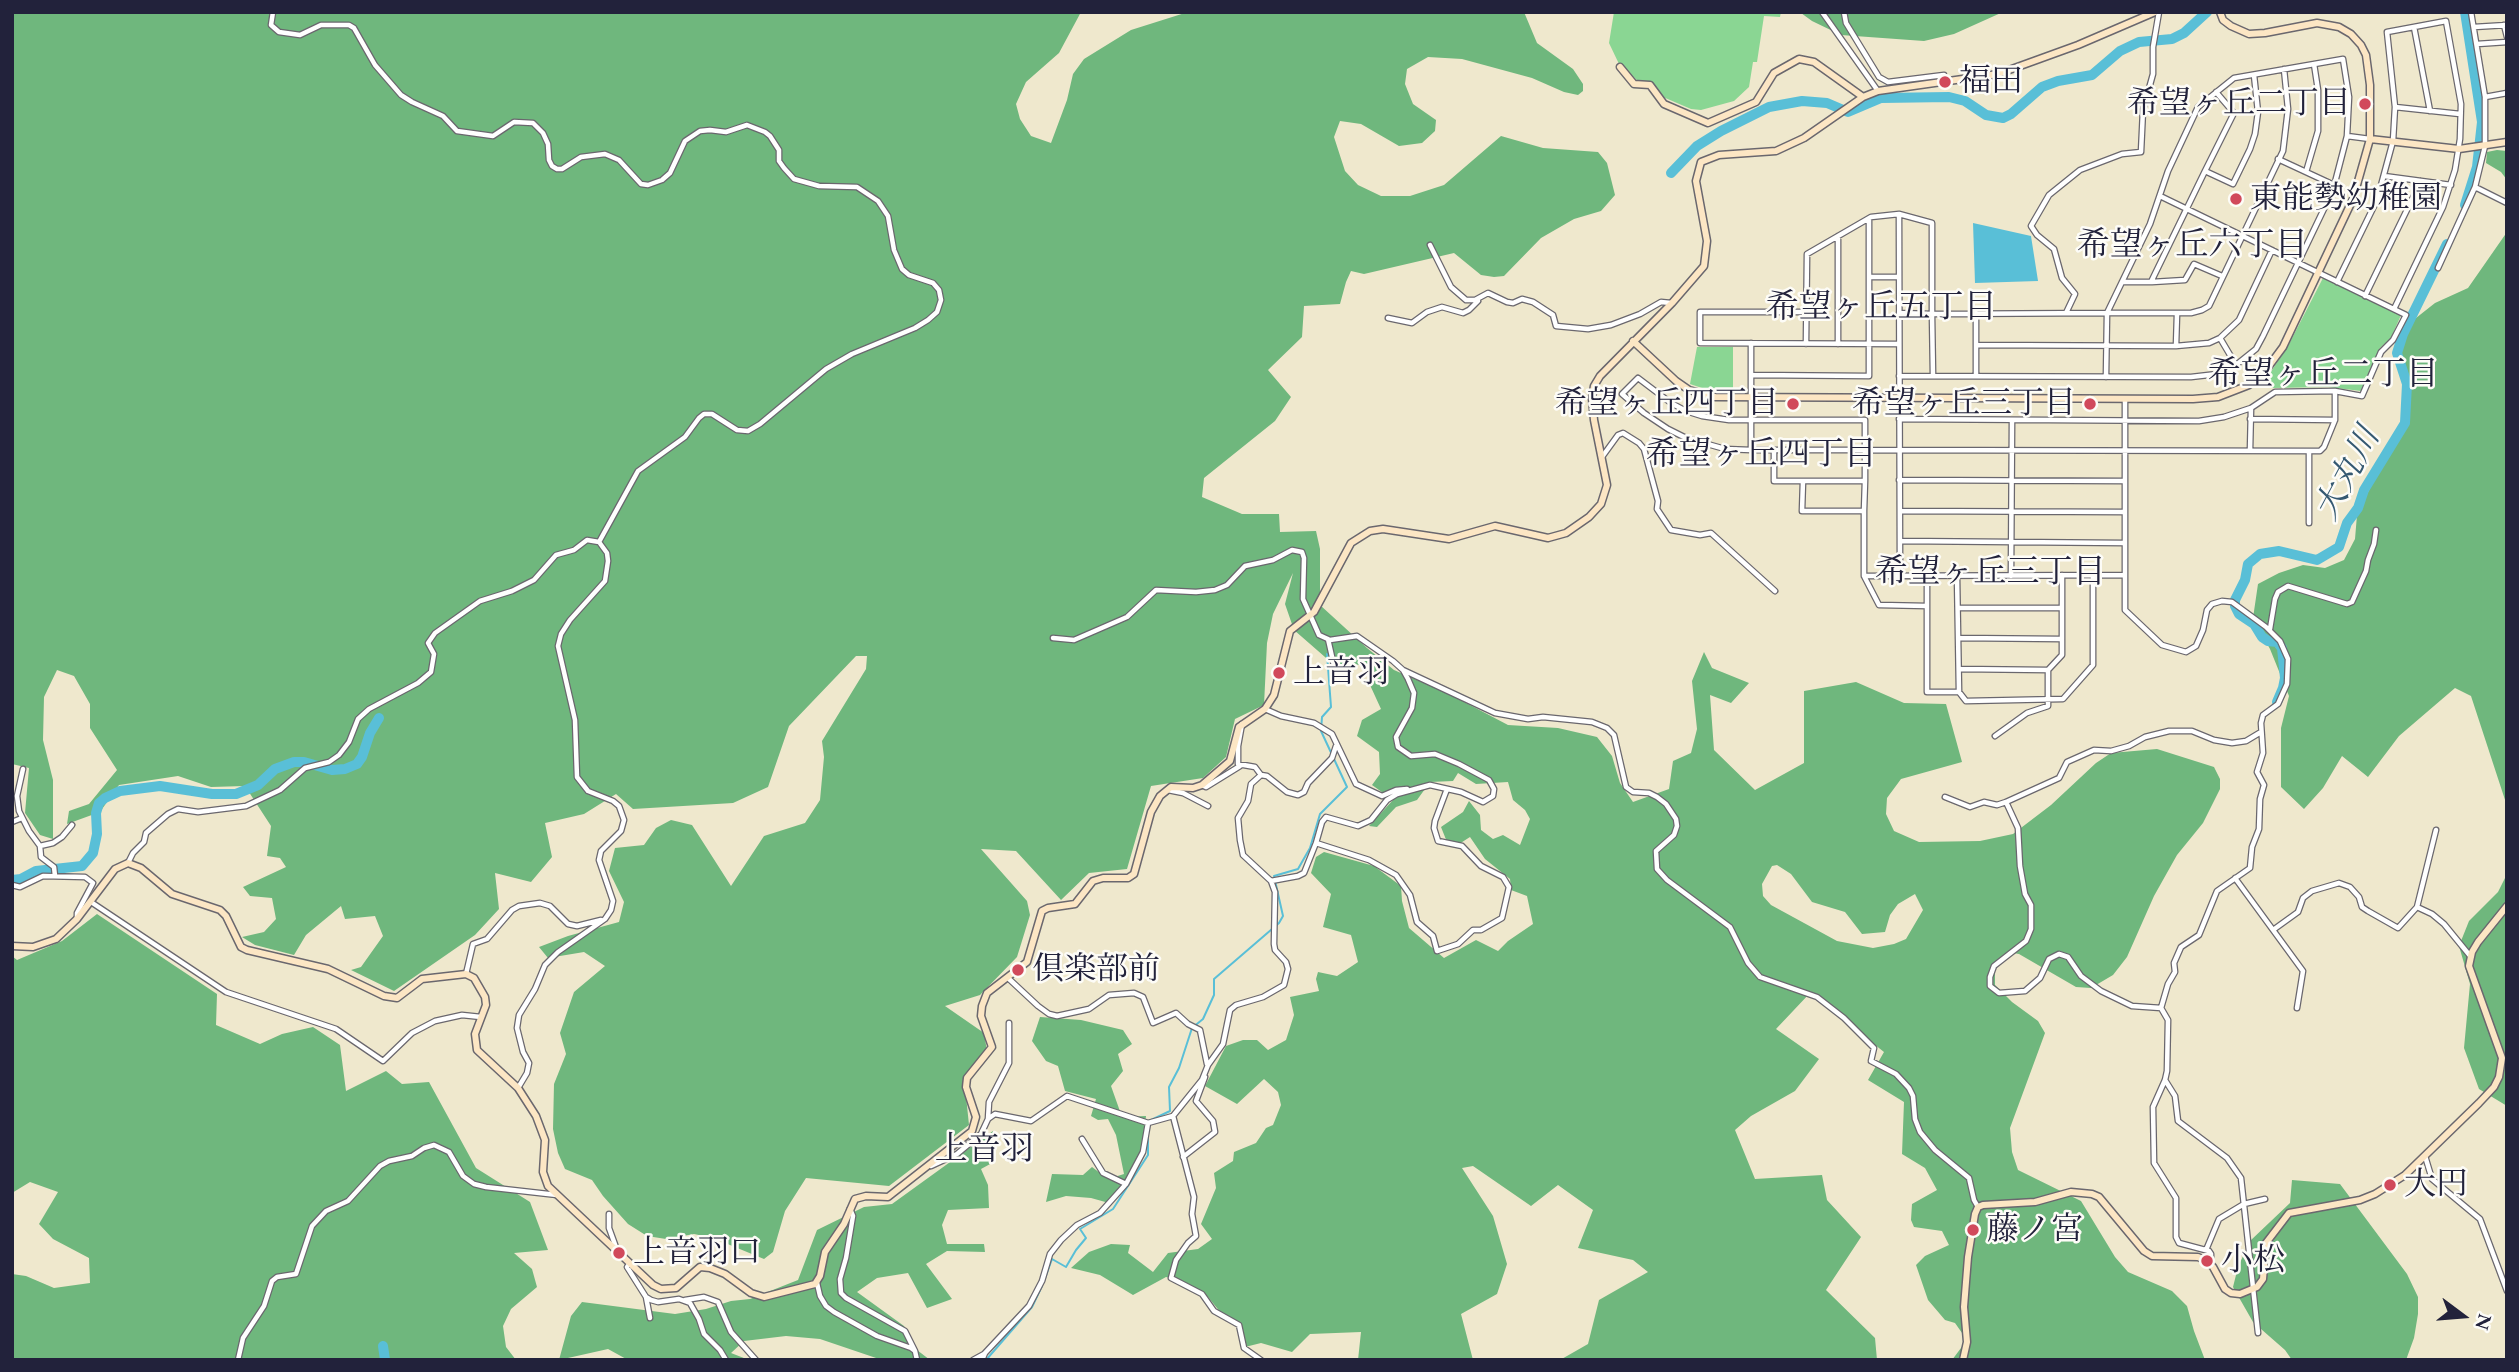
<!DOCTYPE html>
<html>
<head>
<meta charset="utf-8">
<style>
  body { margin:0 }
  #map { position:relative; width:2519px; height:1372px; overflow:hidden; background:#efe8cd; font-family:"EB Garamond",serif }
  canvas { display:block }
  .frame { position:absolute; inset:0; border:14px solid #22223b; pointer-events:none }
  .north { position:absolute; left:2428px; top:1281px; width:70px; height:70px; -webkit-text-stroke:5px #fdfcf7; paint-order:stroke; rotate:106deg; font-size:19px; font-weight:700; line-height:28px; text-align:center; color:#22223b }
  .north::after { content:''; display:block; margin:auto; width:24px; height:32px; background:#22223b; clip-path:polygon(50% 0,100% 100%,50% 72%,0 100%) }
</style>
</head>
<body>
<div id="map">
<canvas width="2519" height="1372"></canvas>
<div class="frame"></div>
<div class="north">N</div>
</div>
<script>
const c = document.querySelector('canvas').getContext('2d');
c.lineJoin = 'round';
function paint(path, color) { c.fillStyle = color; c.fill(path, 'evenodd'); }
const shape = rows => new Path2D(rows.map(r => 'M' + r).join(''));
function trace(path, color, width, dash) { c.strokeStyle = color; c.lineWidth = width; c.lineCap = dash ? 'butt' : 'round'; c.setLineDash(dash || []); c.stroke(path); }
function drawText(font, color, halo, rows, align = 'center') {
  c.font = font + ' "EB Garamond","Noto Serif JP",serif'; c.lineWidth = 5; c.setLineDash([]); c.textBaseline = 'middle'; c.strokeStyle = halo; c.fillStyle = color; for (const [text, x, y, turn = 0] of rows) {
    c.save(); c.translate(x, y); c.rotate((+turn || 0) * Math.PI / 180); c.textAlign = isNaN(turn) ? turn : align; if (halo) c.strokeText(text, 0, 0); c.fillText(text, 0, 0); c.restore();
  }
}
paint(shape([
  [1614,12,1781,12,1780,17,1764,16,1757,62,1753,62,1749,87,1734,101,1701,110,1691,109,1663,97,1653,83,1639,82,1619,64,1609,43],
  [2323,278,2401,315,2391,338,2380,348,2361,391,2328,387,2273,388,2266,379,2288,346],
  [1697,347,1733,347,1733,392,1711,391,1690,384]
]), '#8ad693');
paint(shape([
  [12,12,1081,12,1059,53,1026,82,1016,104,1020,119,1031,136,1051,143,1067,100,1073,74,1084,59,1131,30,1188,12,1524,12,1537,43,1573,69,1583,84,1583,91,1578,95,1564,92,1532,78,1462,59,1428,57,1407,69,1405,84,1413,104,1436,120,1435,131,1422,143,1399,146,1361,124,1340,121,1334,137,1345,171,1358,185,1381,196,1410,196,1444,185,1501,136,1543,148,1598,152,1607,163,1615,195,1601,211,1574,219,1541,238,1504,276,1494,277,1481,275,1454,253,1364,274,1351,271,1346,282,1340,304,1304,306,1302,337,1268,370,1291,397,1275,421,1204,478,1202,497,1242,514,1279,514,1280,532,1316,531,1320,549,1320,605,1367,648,1394,670,1449,694,1508,725,1558,728,1597,737,1612,756,1620,783,1633,802,1669,789,1673,761,1691,753,1697,729,1692,681,1704,652,1712,668,1749,683,1731,703,1710,695,1714,750,1755,790,1804,763,1804,691,1856,682,1904,703,1946,704,1962,762,1901,779,1887,798,1886,814,1894,831,1919,842,1980,841,2013,834,2051,805,2096,763,2111,753,2157,749,2214,767,2220,779,2220,789,2203,823,2177,855,2154,896,2127,957,2113,975,2091,988,2076,987,2019,954,2007,952,1995,964,1995,985,2012,1002,2038,1021,2045,1033,2010,1128,2012,1152,2018,1170,2081,1201,2115,1257,2128,1272,2172,1291,2187,1306,2194,1331,2205,1360,1952,1360,1967,1340,1955,1323,1945,1320,1928,1300,1916,1265,1925,1256,1949,1245,1942,1231,1914,1227,1911,1220,1912,1204,1937,1190,1925,1168,1902,1154,1904,1102,1868,1080,1884,1052,1810,993,1776,1029,1819,1059,1795,1091,1751,1116,1735,1130,1755,1179,1822,1175,1827,1200,1861,1237,1826,1290,1875,1338,1877,1360,1560,1360,1588,1344,1599,1300,1648,1272,1633,1260,1578,1248,1593,1210,1558,1185,1531,1206,1473,1166,1462,1168,1493,1216,1507,1264,1497,1294,1461,1314,1473,1360,1358,1360,1361,1332,1310,1334,1292,1352,1261,1343,1245,1347,1241,1323,1221,1313,1208,1297,1179,1280,1166,1277,1133,1295,1100,1275,1071,1268,1089,1252,1111,1244,1130,1245,1128,1253,1153,1272,1168,1253,1198,1249,1212,1239,1201,1224,1216,1188,1214,1173,1233,1161,1234,1152,1256,1143,1266,1128,1273,1125,1281,1105,1278,1092,1264,1079,1237,1104,1205,1086,1226,1046,1243,1040,1257,1040,1268,1050,1286,1040,1294,1015,1290,997,1319,991,1316,979,1318,972,1337,976,1358,962,1351,935,1323,927,1331,894,1311,873,1316,857,1324,852,1374,866,1401,886,1402,901,1409,928,1444,958,1476,940,1498,951,1508,941,1533,924,1527,896,1511,890,1510,879,1485,859,1470,837,1459,844,1447,842,1441,827,1463,812,1469,801,1480,815,1481,830,1493,839,1503,835,1520,845,1530,819,1525,810,1513,800,1508,782,1476,784,1458,773,1453,781,1430,782,1417,800,1396,807,1377,827,1369,826,1393,800,1372,785,1380,774,1379,752,1357,736,1362,720,1381,709,1370,685,1371,665,1333,664,1294,630,1285,604,1293,573,1273,614,1267,643,1264,705,1235,719,1226,757,1203,778,1151,786,1127,869,1089,873,1061,900,1016,851,981,849,1027,901,1030,915,1017,957,980,995,945,1006,984,1033,987,1051,964,1077,969,1125,889,1186,806,1178,785,1211,773,1252,764,1259,713,1238,694,1234,666,1239,647,1236,628,1224,603,1196,592,1180,565,1169,558,1153,553,1129,554,1084,566,1054,560,1033,574,992,605,966,584,952,548,958,539,947,568,936,619,922,624,902,609,871,615,848,644,845,656,828,671,820,692,825,731,886,764,836,805,823,820,800,824,757,822,741,866,669,867,656,856,656,789,726,768,787,733,803,633,809,616,794,584,814,545,823,552,857,531,882,495,873,499,909,475,935,394,991,351,970,361,967,383,936,375,916,345,919,341,906,306,935,294,955,255,945,242,937,264,932,276,919,272,898,250,896,243,887,286,867,280,858,267,856,271,826,245,786,211,787,178,776,119,785,100,812,67,824,69,811,89,804,117,770,90,728,90,704,74,676,57,670,44,697,43,740,53,780,53,839,40,835,25,813,29,768,12,764],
  [1777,865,1791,874,1812,902,1845,912,1862,934,1885,932,1890,915,1898,904,1915,894,1923,910,1906,939,1894,944,1873,948,1837,941,1771,905,1763,896,1762,884,1772,866],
  [2003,12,1954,34,1924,41,1841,35,1812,21,1801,13],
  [2497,150,2507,151,2507,180,2501,172,2486,163,2487,152],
  [2507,232,2507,806,2471,696,2455,688,2399,736,2368,777,2342,756,2323,788,2304,809,2281,787,2281,728,2289,696,2270,649,2253,618,2258,584,2279,573,2303,565,2325,568,2344,560,2355,539,2357,515,2399,428,2405,403,2397,333,2435,303,2468,288],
  [2507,874,2507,1106,2479,1089,2464,1048,2470,984,2459,946,2469,921,2498,892],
  [97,914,217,994,216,1025,260,1044,282,1034,313,1027,340,1045,346,1091,386,1071,402,1084,429,1082,476,1168,530,1202,548,1250,514,1253,532,1269,537,1287,511,1309,503,1326,506,1347,516,1360,12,1360,12,1274,26,1276,54,1288,90,1283,89,1258,53,1239,39,1224,58,1192,30,1182,12,1193,12,956,17,960,62,941],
  [1040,1017,1081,1020,1123,1030,1132,1044,1118,1054,1123,1071,1111,1086,1122,1117,1146,1116,1142,1149,1125,1180,1109,1203,1091,1198,1066,1196,1046,1202,1052,1174,1083,1175,1092,1167,1108,1179,1124,1174,1116,1135,1108,1119,1098,1120,1091,1116,1096,1099,1065,1091,1058,1066,1046,1061,1032,1041],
  [993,1131,992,1163,981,1169,988,1185,989,1208,948,1210,942,1225,947,1244,984,1244,985,1252,947,1251,926,1264,952,1299,927,1308,908,1273,877,1278,857,1292,904,1326,917,1350,930,1360,882,1360,820,1339,786,1336,744,1341,731,1353,749,1360,628,1360,608,1349,559,1360,571,1316,582,1302,675,1314,706,1309,731,1301,750,1299,798,1280,817,1230,864,1207,892,1204],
  [2292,1180,2340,1184,2407,1274,2418,1297,2418,1314,2414,1338,2406,1360,2292,1360,2285,1350,2253,1322,2233,1287,2238,1267,2250,1241,2290,1203]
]), '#6fb77d');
paint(shape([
  [1973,223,2031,236,2038,281,1975,283]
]), '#59bfd7');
trace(shape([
  [1149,1121,1170,1111,1169,1087,1179,1068,1192,1028,1203,1019,1214,995,1214,979,1279,923,1283,916,1274,876,1298,869,1310,848,1320,814,1347,787,1321,731,1322,717,1331,707,1327,654],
  [1044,1281,1052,1259,1066,1267,1076,1250,1086,1238,1080,1229,1113,1209,1148,1155,1148,1137],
  [986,1360,1032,1307,1042,1286]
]), '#59bfd7', 2);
trace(shape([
  [1671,173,1697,146,1721,131,1769,107,1802,101,1827,103,1848,112,1881,98,1949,97,1965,101,1986,115,2003,118,2011,114,2042,87,2058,81,2092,75,2120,51,2139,42,2172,39,2184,33,2207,12],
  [2465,205,2477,167,2482,122,2465,12],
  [2277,702,2283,688,2285,678,2282,648,2277,642,2268,641,2262,637,2254,624,2239,614,2235,606,2235,600,2245,580,2248,564,2260,554,2279,551,2317,560,2339,547,2347,523,2358,508,2364,490,2405,423,2407,384,2397,353,2403,334,2447,244],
  [12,880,21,879,36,871,82,866,93,853,97,834,96,813,99,803,105,798,120,791,160,786,212,794,236,794,258,785,275,769,294,762,304,762,332,770,345,769,357,764,362,757,370,733,379,718],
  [383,1346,385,1360]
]), '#59bfd7', 10);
const street = shape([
  [273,12,271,25,279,32,300,35,321,25,349,25,354,28,375,65,401,95,412,102,443,116,457,131,493,136,514,122,533,123,543,133,548,144,549,160,552,166,557,169,562,169,581,157,605,154,619,160,641,184,648,185,662,180,670,173,685,141,700,131,710,130,726,132,747,125,765,132,770,136,779,150,779,161,784,168,794,179,819,186,857,187,878,201,888,216,894,250,902,269,909,275,933,283,939,290,941,300,937,312,928,320,915,328,852,354,826,369,760,424,748,431,737,430,712,414,704,414,699,418,685,437,638,471,599,542],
  [1822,12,1878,91],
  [1844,12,1846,23,1879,77,1888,82,1944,75],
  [2504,25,2507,37],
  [2414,27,2430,111],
  [2474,27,2507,25],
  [2477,44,2507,42],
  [2216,92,2234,113,2205,171,2233,184,2250,149,2255,134,2258,112,2254,75],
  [2485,97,2507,93],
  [2395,107,2460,114],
  [2347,136,2370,139],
  [2278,159,2334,185],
  [2306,172,2318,131,2318,90,2314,64],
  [2384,176,2451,185],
  [2475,187,2507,203],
  [1899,214,1900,576],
  [1838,236,1838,344],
  [1430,245,1451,287,1466,300,1475,300,1488,293,1507,302,1513,303,1522,299,1533,302,1553,315,1556,326,1588,329,1611,325,1640,314,1661,302,1671,303],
  [2438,268,2475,187,2485,146,2485,97,2471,12],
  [1869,277,1899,277],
  [2122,282,2151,282,2205,171],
  [2152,282,2185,280,2194,264,2222,276],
  [2337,282,2377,200,2393,141,2395,107,2387,32,2446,21,2461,104,2460,139,2455,170,2443,207,2394,309],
  [2365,296,2421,181],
  [1806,312,1700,312,1700,343,1899,344],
  [1899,313,1932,314,1933,376],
  [1976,313,1976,376],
  [2066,313,2075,294,2062,278,2054,249,2037,235,2031,226,2049,195,2080,170,2122,154,2141,152,2143,110,2153,74,2153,47,2159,12],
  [1388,318,1412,323,1427,312,1442,307,1463,313,1469,310,1478,301],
  [2220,338,2236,365],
  [1751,343,1751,450],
  [1806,344,1807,254,1871,217,1899,214,1932,223,1932,314,2107,313,2150,224,2168,171,2198,107,2234,78,2343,59,2349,97,2347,136,2333,190,2263,336,2256,349,2236,365,2217,374,2191,377,1899,376],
  [1976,345,2176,346,2209,343,2220,338,2239,320,2272,250],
  [2176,346,2177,314],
  [1751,375,1869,376,1869,219],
  [2106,377,2107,313,2191,313,2202,310,2209,306,2283,151,2288,109,2284,69],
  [2125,399,2125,610,2162,645,2186,652,2196,646,2203,630,2207,610,2212,604,2222,601,2232,602,2266,627,2280,641,2288,659,2287,684,2278,704,2263,715,2261,723,2263,753,2257,772,2264,785,2260,799,2259,829,2252,847,2250,868,2217,891,2199,935,2181,947,2174,963,2175,972,2168,984,2161,1008,2168,1020,2167,1071,2165,1080,2153,1107,2154,1163,2176,1198,2176,1237,2179,1243,2209,1251,2211,1254,2211,1264],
  [1899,419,2199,421,2224,417,2251,408,2275,392,2335,391],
  [2250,419,2335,420],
  [1774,450,1774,481,1865,481],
  [2250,451,2251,408],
  [2309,451,2309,523],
  [1602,457,1618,435,1623,433,1639,443,1644,449,1658,501,1657,509,1671,530,1700,535,1711,533,1775,591],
  [1899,480,2125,481],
  [1803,481,1802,511,1864,511],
  [1900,511,2125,512],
  [1900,541,2125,543],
  [1864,576,2125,575],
  [1927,576,1927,692,1959,692,1966,701,2063,699,2093,665,2093,575],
  [1957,576,1959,692],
  [2011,576,2012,420],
  [1927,606,1879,605,1864,576,1864,511,1865,481,1865,420,1729,420,1702,416,1686,411,1671,403,1638,378,1622,394,1644,413,1668,429,1686,438,1725,449,1751,450,1865,450,2320,451,2324,447,2335,420,2335,391,2362,396,2381,352,2393,340,2406,315,2160,196],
  [1958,608,2062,608],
  [2270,629,2275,599,2278,592,2288,586,2347,604,2352,602,2366,571,2368,560,2374,544,2376,530],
  [1053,638,1074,640,1127,617,1156,590,1196,592,1215,590,1227,585,1245,566,1273,560,1292,550,1302,552,1304,558,1303,599,1319,635,1330,640,1357,636,1393,661,1403,670,1408,679,1414,693,1412,708,1396,737,1398,747,1411,756,1435,754,1459,764,1489,780,1494,789,1493,796,1483,802,1461,792,1430,785,1397,794,1387,800,1371,820,1358,826,1326,817,1322,822,1316,843,1304,873,1298,876,1271,881],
  [1958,638,2062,639],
  [1328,639,1337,679],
  [1959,669,2048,670],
  [1403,670,1495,713,1528,719,1543,717,1592,722,1607,728,1614,735,1626,787,1633,792,1649,793,1657,797,1666,804,1676,819,1677,826,1674,835,1656,851,1657,869,1667,880,1730,927,1748,963,1760,977,1817,997,1844,1018,1874,1048,1871,1061,1896,1074,1909,1088,1913,1096,1915,1119,1920,1132,1935,1150,1969,1178,1974,1200,1978,1207],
  [1265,709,1281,716,1314,723,1332,734,1356,784,1382,796,1396,790,1407,789],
  [1242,724,1238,746,1238,764,1255,767,1261,775,1267,776,1287,792,1298,795,1304,792,1308,783,1332,758,1336,746],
  [1995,736,2027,713,2048,706,2048,670,2062,655,2062,575],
  [23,769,17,796,19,811,29,831,40,846,41,857,54,867,55,876],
  [1202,785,1206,787,1240,766],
  [1168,790,1183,793,1208,806],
  [1945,797,1970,807,1984,802,1997,805,2006,802],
  [12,822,22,818],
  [2436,830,2417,907,2432,914,2444,924,2471,957],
  [1316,843,1369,860,1396,875,1410,895,1417,922,1433,936,1437,951,1458,944,1473,930,1481,930,1502,918,1509,887,1503,877,1481,866,1462,846,1438,841,1434,828,1435,821,1447,789],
  [40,846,53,843,62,837,72,825],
  [128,863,133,853,144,842,146,833,168,814,178,809,198,812,246,806,280,790,305,768,329,762,339,755,349,742,358,719,369,709,418,683,431,672,434,654,428,643,435,633,480,601,512,591,534,580,556,555,574,550,587,540,599,542],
  [2235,878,2303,971,2297,1008],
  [12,885,20,887,43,876,85,877,93,883,77,913,77,918],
  [91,902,226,992,336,1029,383,1061,412,1033,435,1021,462,1015,481,1017],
  [2273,930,2298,912,2303,898,2312,891,2339,883,2350,887,2359,897,2362,907,2368,911,2398,928,2417,907],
  [466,974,473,944,487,939,512,910,519,906,540,903,550,906,568,924,577,926,601,920],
  [1008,978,1038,1006,1049,1014,1057,1016,1089,1009,1109,995,1134,993,1143,997,1153,1023,1176,1013,1188,1024,1200,1030,1207,1064],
  [2161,1008,2132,1006,2101,991,2081,976,2068,957,2059,954,2049,959,2040,978,2025,991,1999,993,1990,986,1990,977,1994,966,2026,941,2031,929,2031,905,2025,894,2020,866,2018,828,2006,802,2059,778,2067,762,2094,750,2111,751,2129,746,2145,737,2169,731,2192,731,2214,740,2232,743,2246,741,2261,732],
  [2165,1080,2175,1096,2178,1121,2227,1158,2241,1178,2258,1333],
  [518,1088,527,1073,529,1063,523,1052,517,1028,519,1015,535,989,545,965,558,952,605,919,611,910,613,901,599,860,601,851,621,831,624,820,619,806,613,801,588,791,577,777,575,720,558,646,561,634,570,620,605,581,608,561,607,553,599,542],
  [1173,1116,1194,1197,1192,1214,1196,1236,1188,1243,1176,1260,1171,1278,1202,1294,1214,1311,1239,1325,1244,1348,1261,1360],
  [988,1119,989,1102,1009,1063,1009,1023],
  [1082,1139,1103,1173,1126,1184],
  [2425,1156,2432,1179,2480,1219,2507,1291],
  [1183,1157,1215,1132,1213,1121,1196,1101,1205,1077],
  [931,1166,957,1154,981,1134,988,1119,995,1114,1031,1121,1067,1096,1148,1123],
  [850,1209,853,1216,846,1258,840,1279,841,1293,846,1298,905,1331,915,1351],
  [609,1214,609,1228,617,1250],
  [2206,1250,2219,1219,2244,1204,2265,1199],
  [630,1263,627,1267,646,1297,651,1300,658,1302,679,1299,690,1303,699,1319,704,1334,720,1350,726,1360],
  [817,1283,820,1296,826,1306,834,1312,877,1336,911,1348,915,1351,917,1360],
  [646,1297,650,1318],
  [685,1300,704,1297,718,1302,731,1332,756,1360],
  [238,1360,243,1338,264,1306,272,1281,277,1277,296,1274,312,1226,326,1211,348,1201,380,1166,389,1161,412,1156,424,1148,434,1145,449,1152,463,1176,474,1184,486,1187,557,1195],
  [973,1360,984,1354],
  [982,1360,985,1353,1029,1306,1042,1281,1050,1254,1061,1240,1077,1225,1100,1213,1126,1184,1143,1152,1148,1123,1173,1116,1202,1080,1208,1065,1223,1044,1230,1010,1236,1005,1263,997,1284,985,1288,969,1286,962,1275,950,1274,944,1275,892,1271,881,1243,855,1240,840,1238,818,1248,801,1251,784,1261,775]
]);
const secondary = shape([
  [1620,67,1634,84,1650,85,1664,104,1708,123,1756,102,1774,73,1799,59,1814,62,1863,97],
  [2370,139,2459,149,2507,142],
  [1633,341,1676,381,1689,390,1715,397,2193,399,2218,397,2249,385,2263,374,2283,347,2353,199,2370,139,2370,85,2366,55,2361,45,2351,34,2339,27,2317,23,2265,33,2249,34,2231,26,2223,20,2220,12],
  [12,946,33,947,56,939,77,919,115,869,128,863,141,868,172,894,220,910,226,916,241,947,247,950,328,969,384,996,397,998,422,979,466,974,474,978,485,997,486,1005,475,1034,477,1050,518,1088,536,1116,545,1140,543,1172,548,1186,653,1285,661,1289,676,1288,700,1267,710,1268,725,1274,751,1293,764,1297,815,1284,820,1276,825,1252,844,1224,855,1199,866,1196,888,1197,972,1131,976,1117,966,1087,967,1078,992,1047,981,1016,982,1006,987,993,1027,962,1042,911,1048,908,1075,904,1093,881,1103,878,1128,878,1134,874,1151,812,1160,796,1171,787,1193,788,1202,785,1230,761,1239,727,1265,709,1274,695,1290,631,1314,612,1351,543,1370,531,1383,529,1449,539,1495,526,1548,538,1566,533,1589,517,1601,504,1607,485,1594,420,1592,398,1594,386,1600,376,1672,303,1704,266,1707,241,1696,181,1701,162,1719,155,1776,151,1804,138,1863,97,1878,91,1998,74,2078,45,2155,12],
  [1963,1360,1967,1342,1964,1307,1968,1257,1975,1214,1978,1207,1983,1205,2035,1202,2071,1192,2092,1194,2099,1197,2144,1251,2152,1256,2198,1257,2207,1261,2213,1267,2225,1289,2231,1293,2240,1294,2257,1287,2263,1279,2266,1243,2289,1213,2360,1200,2375,1194,2405,1175,2479,1103,2494,1087,2499,1077,2502,1058,2469,966,2472,952,2478,942,2507,906]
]);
trace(street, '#6a676e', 7);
trace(secondary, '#6a676e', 9);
trace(street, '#fff', 4.5);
trace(secondary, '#fce6c4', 6);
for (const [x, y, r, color] of [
  [1945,82,7,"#d1495b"],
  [2365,104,7,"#d1495b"],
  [2236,199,7,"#d1495b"],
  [1793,404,7,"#d1495b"],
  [2090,404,7,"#d1495b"],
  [1279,673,7,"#d1495b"],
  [1018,970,7,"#d1495b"],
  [2390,1185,7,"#d1495b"],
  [1973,1230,7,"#d1495b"],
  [619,1253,7,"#d1495b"],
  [2207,1261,7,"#d1495b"]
]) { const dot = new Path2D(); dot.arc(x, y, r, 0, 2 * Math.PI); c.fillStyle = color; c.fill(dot); trace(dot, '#fdfcf7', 2.5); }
drawText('32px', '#22223b', '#fdfcf7', [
  ["福田",1959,82],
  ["希望ヶ丘二丁目",2351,104,"right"],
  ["東能勢幼稚園",2250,199],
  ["希望ヶ丘四丁目",1779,404,"right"],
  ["希望ヶ丘三丁目",2076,404,"right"],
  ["上音羽",1293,673],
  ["倶楽部前",1032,970],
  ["大円",2404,1185],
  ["藤ノ宮",1987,1230],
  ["上音羽口",633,1253],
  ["小松",2221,1261]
], 'left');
drawText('33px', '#22223b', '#fdfcf7', [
  ["希望ヶ丘六丁目",2192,246],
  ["希望ヶ丘五丁目",1881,308],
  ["希望ヶ丘二丁目",2323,375],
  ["希望ヶ丘四丁目",1761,455],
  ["希望ヶ丘三丁目",1990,573],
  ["上音羽",984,1150]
]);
drawText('italic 33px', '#355972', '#fdfcf7', [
  ["大丸川",2348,474,-62]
]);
</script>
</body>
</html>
